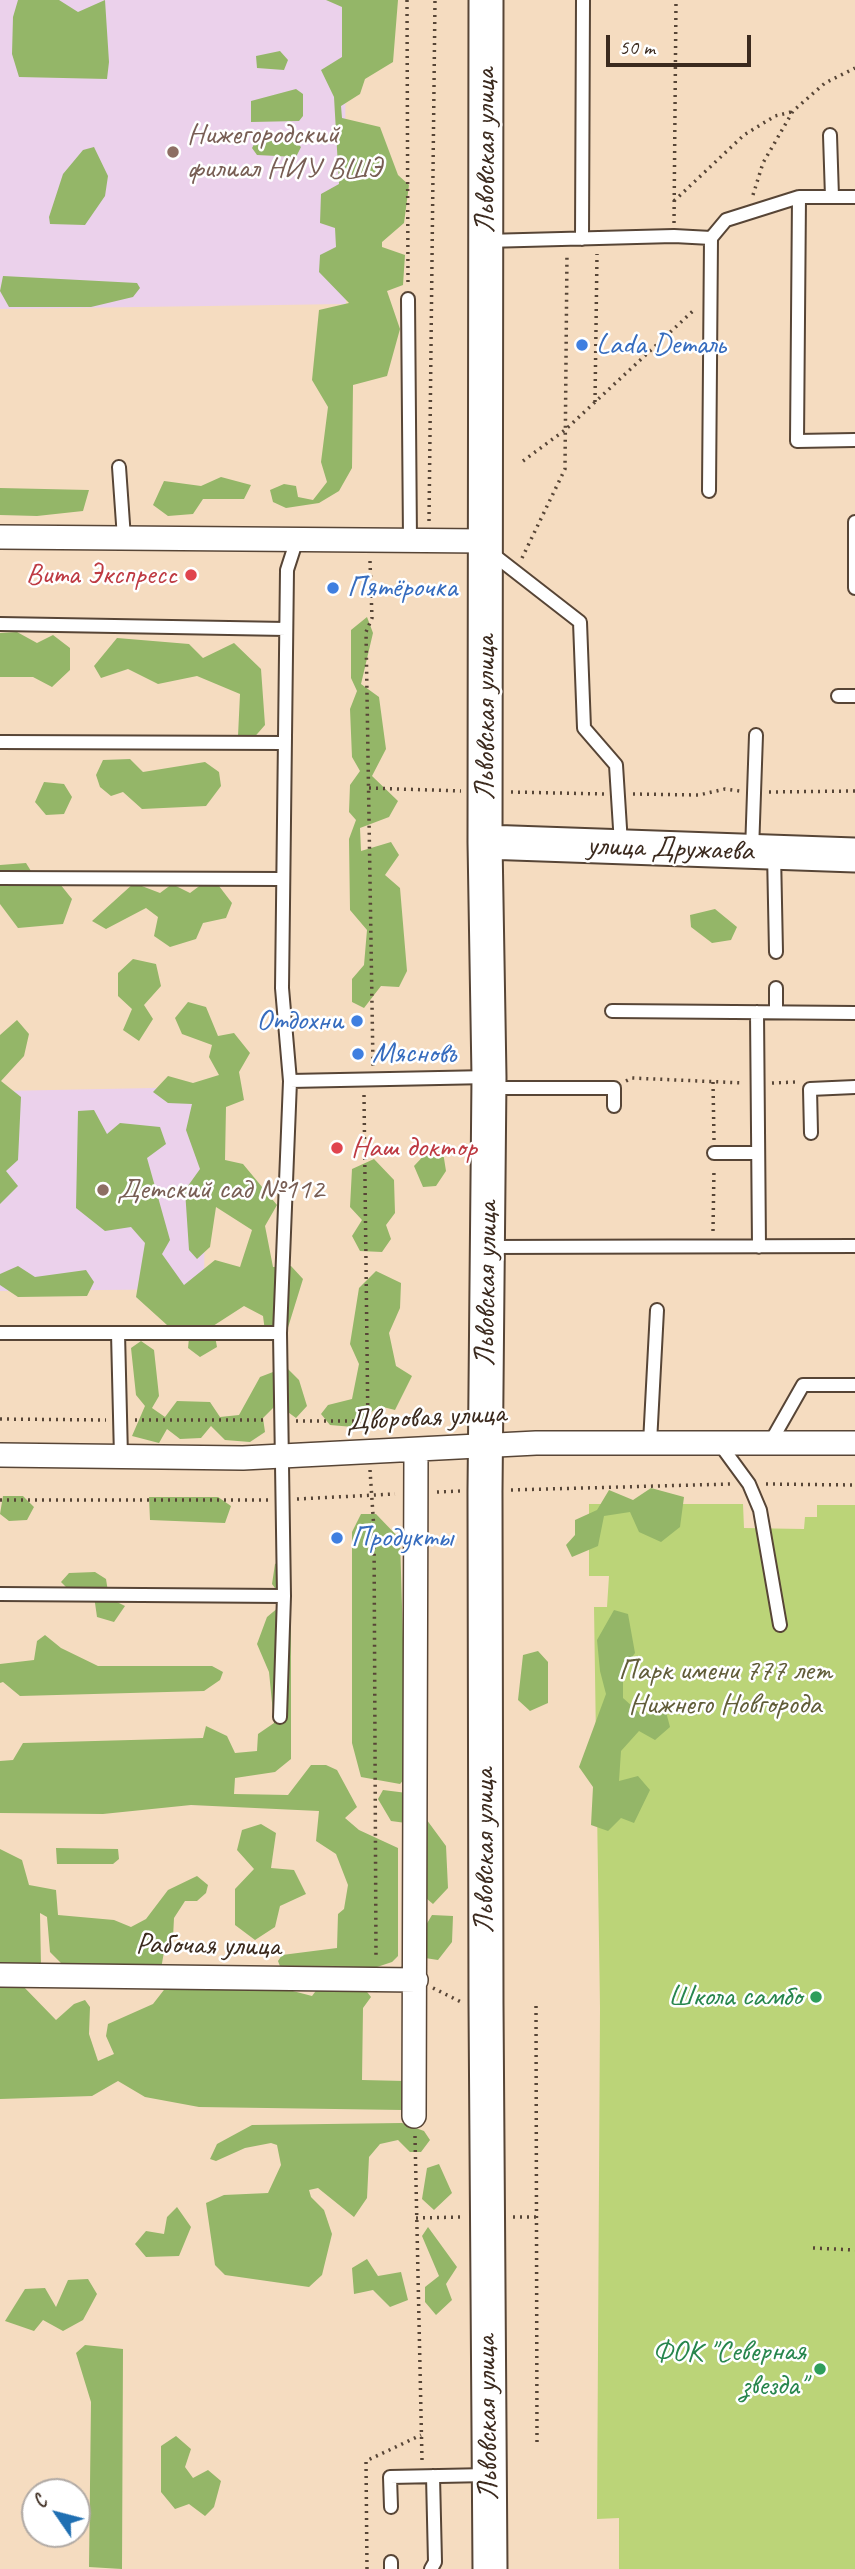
<!DOCTYPE html>
<html>
<head>
<meta charset="utf-8">
<style>
  body { margin:0 }
  #map { position:relative; width:855px; height:2569px; overflow:hidden; background:#f5dcc0; font-family:Caveat,sans-serif }
  canvas { display:block }
  .north { position:absolute; left:21px; top:2478px; width:70px; height:70px; box-sizing:border-box; background:#fff; border:2px solid #b1aaa5; border-radius:50%; rotate:305deg; font-size:19px; font-weight:700; line-height:28px; text-align:center; color:#3b2a1e }
  .north::after { content:''; display:block; margin:auto; width:24px; height:32px; background:#1f6fb2; clip-path:polygon(50% 0,100% 100%,50% 72%,0 100%) }
  .scale { position:absolute; left:606px; top:35px; width:145px; height:32px; box-sizing:border-box; border:4px solid #3b2a1e; border-top:0; padding-left:9px; font-size:21px; line-height:24px; white-space:nowrap; color:#3b2a1e; -webkit-text-stroke:5px #fff; paint-order:stroke }
</style>
</head>
<body>
<div id="map">
<canvas width="855" height="2569"></canvas>
<div class="north">С</div>
<div class="scale">50 m</div>
</div>
<script>
const c = document.querySelector('canvas').getContext('2d');
c.lineJoin = 'round';
function paint(path, color) { c.fillStyle = color; c.fill(path, 'evenodd'); }
const shape = rows => new Path2D(rows.map(r => 'M' + r).join(''));
function trace(path, color, width, dash) { c.strokeStyle = color; c.lineWidth = width; c.lineCap = dash ? 'butt' : 'round'; c.setLineDash(dash || []); c.stroke(path); }
function drawText(font, color, halo, rows, align = 'center') {
  c.font = font + ' Caveat,sans-serif'; c.lineWidth = 5; c.setLineDash([]); c.textBaseline = 'middle'; c.strokeStyle = halo; c.fillStyle = color; for (const [text, x, y, turn = 0] of rows) {
    c.save(); c.translate(x, y); c.rotate((+turn || 0) * Math.PI / 180); c.textAlign = isNaN(turn) ? turn : align; if (halo) c.strokeText(text, 0, 0); c.fillText(text, 0, 0); c.restore();
  }
}
paint(shape([
  [0,0,345,0,346,304,0,309],
  [206,1087,204,1289,0,1291,0,1091]
]), '#ebd1eb');
paint(shape([
  [589,1504,743,1504,744,1528,804,1529,805,1517,817,1517,817,1505,855,1505,855,2569,619,2569,619,2518,597,2519,600,2008,594,1607,607,1607,609,1576,589,1576]
]), '#bbd478');
paint(shape([
  [18,0,59,0,78,12,105,0,109,62,107,79,19,77,12,54,13,17],
  [326,0,398,0,393,62,365,79,360,94,341,106,342,118,380,127,398,175,409,185,404,223,382,242,382,247,405,255,403,285,387,291,400,329,387,376,353,385,352,468,339,491,319,503,286,508,273,502,270,490,284,484,296,486,298,497,313,500,327,482,321,462,328,407,312,380,319,310,349,303,319,272,320,255,336,247,335,228,320,223,321,194,339,184,334,97,321,70,342,57,342,7],
  [280,51,288,60,284,70,257,68,256,56],
  [296,89,303,94,303,116,299,121,251,122,251,101],
  [294,140,301,147,296,157,257,155,252,148,256,141],
  [94,147,108,176,105,196,85,225,50,224,49,217,63,174,83,150],
  [3,276,137,283,140,288,133,297,91,307,9,307,0,291],
  [221,477,251,485,244,499,203,499,193,514,168,516,153,505,164,481,201,486],
  [0,488,89,490,83,511,37,516,0,515],
  [367,617,373,633,361,684,379,697,386,749,372,776,398,801,389,817,360,828,361,851,391,842,399,855,385,875,400,888,407,971,399,987,381,986,364,1008,352,1002,352,979,364,965,367,930,350,910,349,839,356,820,349,812,350,785,360,771,352,757,350,709,357,691,351,678,351,630],
  [17,632,37,643,53,635,70,648,70,670,52,687,33,677,0,677,0,633],
  [117,638,189,644,203,658,234,643,261,669,265,725,251,741,238,736,240,694,197,676,158,684,128,669,101,678,94,666],
  [130,759,143,772,205,762,219,772,221,786,206,806,142,809,123,792,111,796,100,787,96,775,103,760],
  [44,782,64,784,72,797,64,814,46,815,35,802],
  [26,863,39,884,60,884,72,899,63,924,18,928,0,904,0,865],
  [134,883,160,893,172,884,190,893,202,884,219,886,232,903,226,918,203,923,196,939,170,947,154,936,158,917,146,908,106,929,92,921],
  [715,909,737,927,731,940,712,943,691,927,690,915],
  [133,959,156,964,161,986,144,1005,153,1019,139,1041,123,1030,132,1009,118,996,118,973],
  [188,1002,206,1007,218,1036,234,1033,250,1053,239,1072,244,1100,226,1107,225,1160,243,1164,277,1205,265,1226,273,1267,291,1266,303,1279,286,1334,266,1339,263,1316,244,1306,213,1326,217,1347,200,1357,188,1348,190,1328,167,1325,136,1297,145,1243,131,1227,105,1231,76,1208,78,1111,94,1110,107,1134,120,1123,160,1127,166,1144,147,1158,170,1240,162,1254,184,1285,215,1260,240,1267,252,1230,216,1207,210,1247,197,1259,189,1250,185,1190,200,1169,186,1130,192,1104,168,1103,153,1092,168,1076,193,1083,219,1075,209,1057,212,1045,182,1034,175,1018],
  [17,1020,29,1034,24,1056,1,1081,21,1097,18,1160,6,1171,18,1186,0,1204,0,1035],
  [430,1149,443,1152,446,1171,436,1186,423,1187,414,1166],
  [374,1159,394,1180,395,1213,386,1225,391,1239,382,1252,360,1251,352,1236,362,1220,350,1207,352,1169],
  [18,1266,35,1277,86,1270,94,1282,87,1296,18,1297,0,1285,0,1274],
  [376,1271,401,1283,400,1308,389,1333,396,1366,412,1376,395,1410,379,1406,353,1427,330,1425,321,1414,328,1405,352,1399,359,1364,350,1344,359,1288],
  [141,1341,154,1350,159,1396,152,1408,165,1417,177,1401,210,1402,220,1417,239,1415,260,1377,286,1367,299,1380,307,1406,296,1418,277,1404,263,1418,265,1432,250,1442,225,1440,211,1426,201,1438,180,1439,167,1429,159,1443,132,1436,145,1406,136,1395,131,1348],
  [651,1488,684,1497,680,1527,661,1542,639,1532,630,1512,604,1516,598,1546,572,1557,566,1545,575,1535,575,1520,597,1510,609,1490,633,1500],
  [3,1496,23,1496,34,1507,27,1520,9,1521,0,1514],
  [149,1497,218,1497,231,1506,225,1523,150,1520],
  [361,1514,376,1514,400,1539,407,1776,400,1784,361,1777,352,1743,352,1532],
  [291,1555,291,1759,275,1772,235,1778,234,1794,288,1795,311,1765,326,1765,337,1770,357,1807,345,1818,359,1830,398,1848,398,1956,392,1962,365,1971,281,1969,278,1961,282,1955,337,1948,338,1914,344,1909,348,1885,336,1854,316,1841,319,1811,191,1805,103,1814,0,1813,0,1761,13,1760,23,1743,203,1738,206,1726,227,1736,235,1753,257,1751,258,1734,274,1723,269,1672,257,1644,267,1617,285,1602,272,1584,275,1564],
  [95,1572,106,1579,109,1598,125,1606,114,1622,97,1617,93,1589,69,1590,61,1582,69,1573],
  [614,1610,628,1614,635,1653,623,1670,623,1698,643,1716,665,1708,670,1727,655,1740,639,1731,621,1751,619,1781,638,1776,650,1790,634,1823,621,1818,608,1831,591,1825,593,1787,579,1767,606,1694,600,1671,597,1640],
  [45,1635,61,1648,98,1666,212,1666,223,1672,220,1680,204,1691,20,1696,3,1682,0,1683,0,1664,34,1660,37,1641],
  [538,1651,548,1662,548,1703,530,1711,518,1700,523,1655],
  [383,1790,407,1793,446,1846,448,1888,433,1904,414,1888,406,1823,391,1821,378,1799],
  [261,1824,276,1833,271,1868,294,1870,306,1894,280,1906,275,1927,255,1940,235,1925,235,1889,254,1869,237,1850,242,1830],
  [56,1848,118,1849,119,1859,113,1864,57,1864],
  [0,1849,22,1860,29,1885,56,1890,58,1915,114,1920,131,1927,146,1919,168,1890,197,1876,208,1885,206,1893,197,1901,185,1901,174,1918,173,1938,165,1946,161,1969,65,1967,50,1952,47,1917,40,1913,41,1967,0,1971],
  [432,1915,453,1916,452,1942,438,1960,425,1958,420,1935],
  [0,1982,20,1983,56,2020,74,2004,85,2000,90,2007,89,2034,98,2061,114,2054,106,2036,108,2024,153,2004,167,1986,266,1984,312,1996,318,1988,364,1988,371,1997,363,2008,362,2080,405,2081,403,2110,199,2107,145,2097,118,2081,92,2096,0,2099],
  [402,2123,424,2131,430,2140,421,2152,410,2152,398,2140,380,2144,369,2157,367,2198,354,2217,318,2188,309,2190,311,2197,324,2210,332,2234,322,2275,309,2287,225,2275,215,2265,206,2203,224,2195,268,2193,281,2165,277,2145,271,2143,245,2148,216,2161,210,2159,217,2144,252,2125],
  [439,2164,452,2193,434,2210,422,2199,427,2168],
  [177,2207,191,2227,179,2256,146,2257,135,2244,146,2231,164,2234,167,2217],
  [428,2227,457,2267,446,2284,452,2300,436,2315,425,2302,425,2287,439,2276,422,2236],
  [367,2259,378,2276,401,2272,408,2300,390,2307,373,2290,354,2294,352,2268],
  [88,2279,97,2294,83,2320,63,2331,43,2320,34,2331,5,2321,25,2289,45,2288,56,2307,68,2280],
  [85,2345,123,2349,122,2569,89,2567,91,2402,76,2353],
  [176,2436,191,2449,185,2467,193,2478,208,2470,221,2481,214,2507,205,2516,189,2504,175,2509,161,2492,161,2446]
]), '#94b668');
const lane = shape([
  [830,135,832,197],
  [799,197,797,441,855,440],
  [582,239,583,0],
  [486,241,674,236,711,238,726,220,799,197,855,197],
  [408,299,410,540],
  [119,467,124,538],
  [709,491,711,238],
  [855,522,855,588],
  [490,552,580,622,584,728,616,765,621,844],
  [0,624,286,629],
  [838,696,855,696],
  [0,742,285,743],
  [752,851,756,735],
  [774,853,776,952],
  [0,878,283,879],
  [612,1011,855,1013],
  [757,1012,759,1247],
  [776,1012,776,988],
  [290,1081,489,1077],
  [489,1088,614,1088,614,1106],
  [811,1133,810,1089,855,1087],
  [714,1153,758,1153],
  [488,1247,855,1246],
  [0,1333,280,1333],
  [118,1333,121,1457],
  [650,1443,657,1310],
  [719,1443,749,1484,760,1510,780,1625],
  [770,1443,803,1385,855,1385],
  [0,1594,284,1596],
  [280,1717,284,1596,280,1333,290,1081,282,988,287,570,297,539],
  [391,2507,390,2477,488,2475],
  [391,2562,391,2569],
  [431,2569,435,2562,433,2476]
]);
const street = shape([
  [0,537,485,541],
  [0,1455,243,1458,536,1443,855,1443],
  [0,1975,416,1980],
  [414,2116,416,1450]
]);
const secondary = shape([
  [486,0,485,842,489,1077,485,1491,486,2004,490,2569],
  [485,842,855,855]
]);
trace(lane, '#574536', 16);
trace(street, '#574536', 26);
trace(secondary, '#574536', 37);
trace(shape([
  [407,0,408,285],
  [753,195,763,163,793,111,825,83,855,68],
  [674,201,744,135,775,116,791,112],
  [674,223,676,0],
  [595,402,597,254],
  [523,461,565,430,694,310],
  [429,521,435,0],
  [522,558,565,469,567,253],
  [370,561,372,618,366,632,373,1066],
  [369,788,461,791],
  [511,792,605,794],
  [769,792,855,791],
  [633,794,699,795,725,789,740,791],
  [626,1081,632,1078,744,1083],
  [713,1082,714,1140],
  [772,1083,796,1082],
  [364,1095,368,1431],
  [713,1231,714,1168],
  [0,1419,106,1420],
  [135,1420,267,1420],
  [296,1421,367,1421],
  [370,1470,374,1530,376,1959],
  [766,1484,855,1485],
  [511,1490,730,1484],
  [437,1492,461,1491],
  [297,1499,395,1494],
  [0,1500,269,1500],
  [433,1988,461,2002],
  [536,2006,537,2447],
  [415,2136,422,2460],
  [513,2217,537,2217],
  [416,2218,463,2217],
  [813,2248,855,2250],
  [367,2569,366,2461,421,2435]
]), '#574536', 3.5, [2, 5]);
trace(lane, '#fff', 12);
trace(street, '#fff', 23);
trace(secondary, '#fff', 33);
for (const [x, y, r, color] of [
  [173,152,7,"#8d6e63"],
  [582,345,7,"#3f7fe0"],
  [191,575,7,"#e0444e"],
  [333,588,7,"#3f7fe0"],
  [357,1021,7,"#3f7fe0"],
  [358,1054,7,"#3f7fe0"],
  [337,1148,7,"#e0444e"],
  [103,1190,7,"#8d6e63"],
  [337,1538,7,"#3f7fe0"],
  [816,1997,7,"#2e9e5b"],
  [820,2369,7,"#2e9e5b"]
]) { const dot = new Path2D(); dot.arc(x, y, r, 0, 2 * Math.PI); c.fillStyle = color; c.fill(dot); trace(dot, '#fff', 2.5); }
drawText('30px', '#785e54', '#fff', [
  ["Нижегородский",187,135],
  ["филиал НИУ ВШЭ",187,169],
  ["Детский сад №112",117,1190]
], 'left');
drawText('30px', '#3b2a1e', '#fff', [
  ["Львовская улица",486,151,-90],
  ["Львовская улица",486,718,-90],
  ["улица Дружаева",670,849,2],
  ["Львовская улица",487,1284,-89],
  ["Дворовая улица",426,1418,-3],
  ["Львовская улица",485,1851,-90],
  ["Рабочая улица",208,1946,1],
  ["Львовская улица",488,2418,-91]
]);
drawText('30px', '#366cbe', '#fff', [
  ["Lada Dеталь",596,345],
  ["Пятёрочка",347,588],
  ["Отдохни",343,1021,"right"],
  ["Мясновъ",372,1054],
  ["Продукты",351,1538]
], 'left');
drawText('30px', '#be3a42', '#fff', [
  ["Вита Экспресс",177,575],
  ["Наш доктор",351,1148,"left"]
], 'right');
drawText('30px', '#615d39', '#fff', [
  ["Парк имени 777 лет",725,1671],
  ["Нижнего Новгорода",725,1705]
]);
drawText('30px', '#27864d', '#fff', [
  ["Школа самбо",802,1997],
  ["ФОК \"Северная",806,2352],
  ["звезда\"",806,2386]
], 'right');
</script>
</body>
</html>
